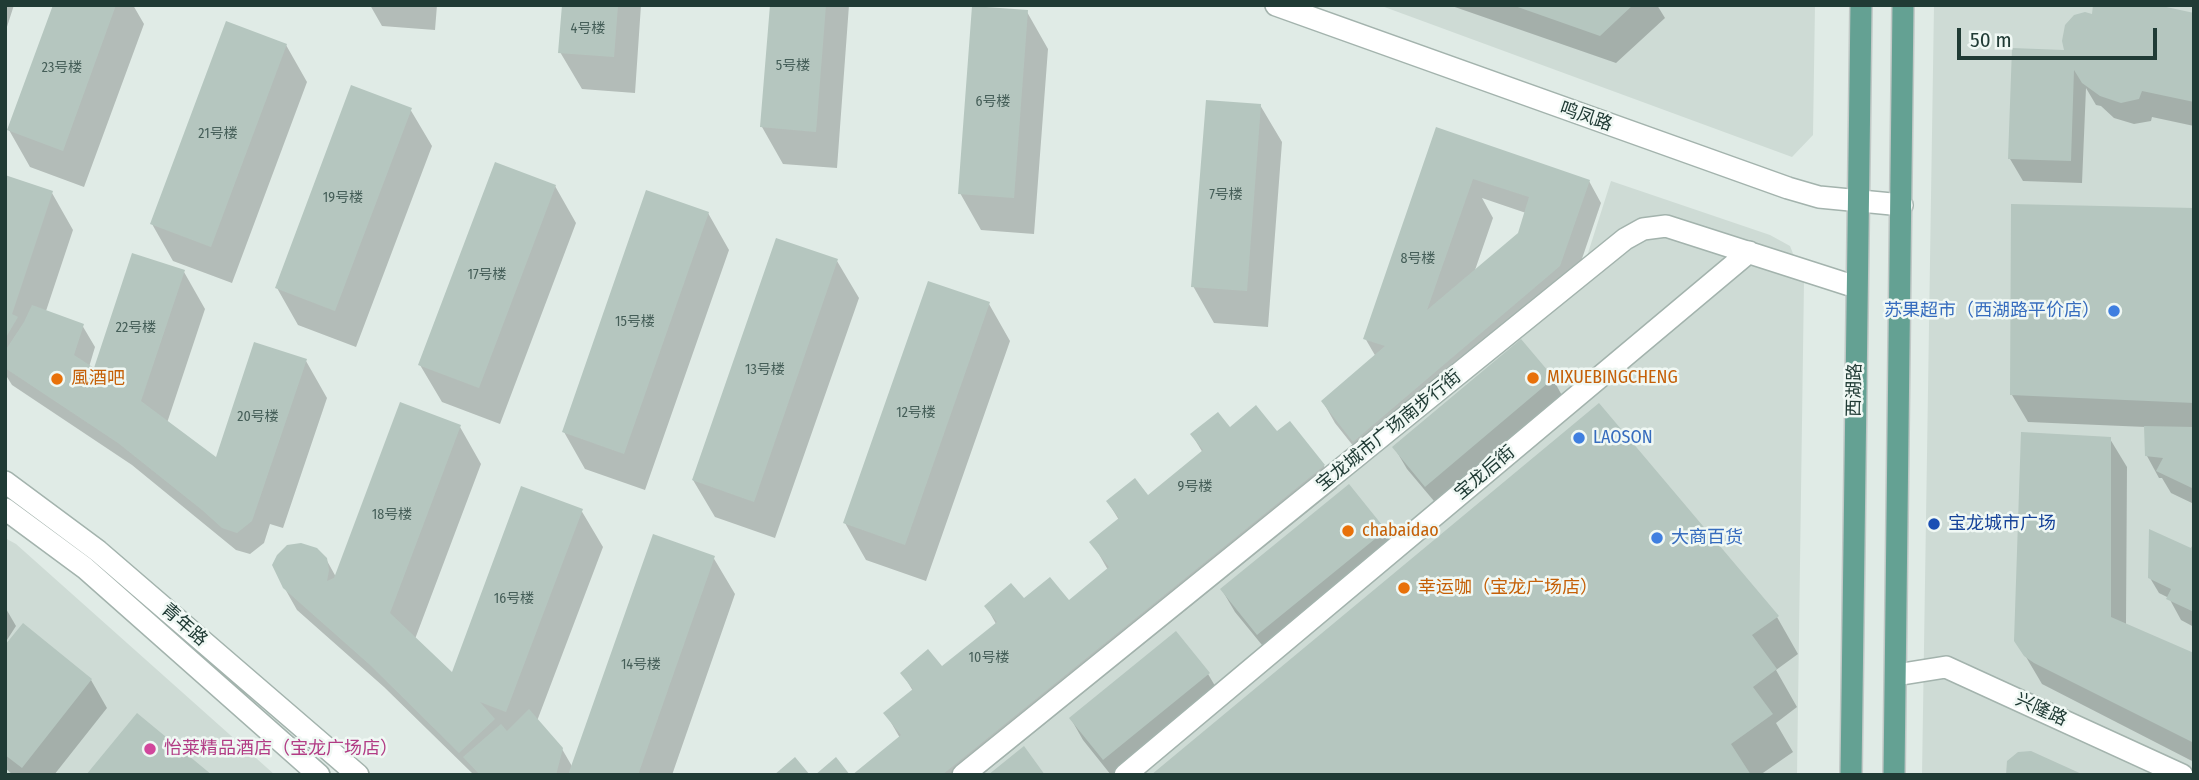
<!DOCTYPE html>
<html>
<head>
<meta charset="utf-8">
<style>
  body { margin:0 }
  #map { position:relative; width:2199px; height:780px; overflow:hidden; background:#e0ebe6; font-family:"Fira Sans Condensed",sans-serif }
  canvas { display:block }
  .frame { position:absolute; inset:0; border:7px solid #203b35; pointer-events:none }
  .scale { position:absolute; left:1957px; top:28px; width:200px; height:32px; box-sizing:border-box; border:4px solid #203b35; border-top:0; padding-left:9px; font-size:21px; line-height:24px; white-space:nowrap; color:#203b35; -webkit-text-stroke:5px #f0f8f4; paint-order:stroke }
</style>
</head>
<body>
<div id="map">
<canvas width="2199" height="780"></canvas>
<div class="frame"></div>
<div class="scale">50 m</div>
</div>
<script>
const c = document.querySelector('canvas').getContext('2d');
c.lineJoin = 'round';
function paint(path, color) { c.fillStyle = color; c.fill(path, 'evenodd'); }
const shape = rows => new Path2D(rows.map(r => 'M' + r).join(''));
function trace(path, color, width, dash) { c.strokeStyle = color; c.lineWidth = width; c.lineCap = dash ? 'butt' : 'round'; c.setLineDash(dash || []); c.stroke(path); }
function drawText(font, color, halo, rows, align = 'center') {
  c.font = font + ' "Fira Sans Condensed","Noto Sans SC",sans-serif'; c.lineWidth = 5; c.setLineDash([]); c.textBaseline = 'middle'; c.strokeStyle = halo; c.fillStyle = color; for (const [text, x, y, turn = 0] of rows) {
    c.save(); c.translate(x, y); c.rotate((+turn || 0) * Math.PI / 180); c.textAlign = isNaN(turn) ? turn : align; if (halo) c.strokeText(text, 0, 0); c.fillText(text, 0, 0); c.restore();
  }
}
paint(shape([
  [1379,5,1815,5,1813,135,1792,157],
  [1934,5,2194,5,2194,775,1922,775],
  [1611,181,1770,235,1790,246,1804,281,1797,775,953,775,1581,275],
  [5,538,16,544,275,775,5,775]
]), '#cedbd5');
paint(shape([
  [5,5,14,5,5,33],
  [55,5,133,5,144,24,84,187,30,167,9,130],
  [370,5,437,5,435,30,382,26],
  [564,5,641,5,635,93,582,89,560,52],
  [771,5,849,5,837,168,783,164,762,127],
  [1449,5,1657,5,1665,18,1616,63],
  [1027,12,1048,49,1034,234,981,230,960,193],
  [2194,15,2194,126,2152,117,2151,121,2134,124,2114,118,2101,106,2096,105,2086,88,2082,183,2023,181,2010,159,2067,52,2093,16],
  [286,45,307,82,232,283,173,261,152,224],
  [1260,105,1282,142,1268,327,1214,323,1193,286],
  [410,109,432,146,356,347,298,325,277,288],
  [1427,163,1589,181,1601,203,1572,288,1366,462,1335,423,1323,402,1376,357,1365,338],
  [1482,198,1526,213,1520,234,1474,273,1493,218],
  [5,177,52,193,73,230,46,311,82,325,95,347,89,367,95,371,184,272,205,309,167,423,217,460,306,361,327,398,283,528,270,524,264,543,250,554,236,550,132,465,12,385,7,377,5,381],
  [555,186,576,223,500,424,442,402,420,365],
  [2194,210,2194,504,2171,493,2162,478,2159,478,2147,456,2146,427,2028,422,2012,395],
  [708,213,729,250,645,490,585,469,564,432],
  [837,261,859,298,775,538,715,517,693,480],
  [989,304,1010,341,926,581,866,560,845,523],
  [1521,341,1553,379,1565,401,1439,507,1407,469,1394,447],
  [1599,406,1777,617,1798,654,1776,670,1797,707,1776,723,1793,752,1760,775,1154,775],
  [1290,423,1324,466,1337,488,982,775,855,775,900,738,886,714,913,691,902,673,942,669,996,624,986,606,1023,600,1068,602,1108,570,1092,542,1119,520,1108,502,1148,498,1203,453,1192,435,1229,430,1277,434],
  [460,427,481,464,415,639,452,675,581,510,603,547,537,721,562,749,573,768,713,557,735,594,672,775,473,774,384,687,297,610,284,587,326,559,336,577],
  [2110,439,2127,467,2126,625,2194,655,2194,762,2042,684,2016,640],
  [1384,531,1397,553,1271,656,1235,612,1222,590],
  [2194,546,2194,627,2181,620,2169,598,2159,593,2150,578],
  [5,607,16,626,5,643],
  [23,625,91,680,107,708,54,775,13,775,5,768,5,647],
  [1208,674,1221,696,1124,775,1111,775,1083,740,1071,719]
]), '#0003');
paint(shape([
  [53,5,116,5,63,151,7,130],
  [562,5,618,5,614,57,558,53],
  [770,5,826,5,816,132,760,127],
  [1512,5,1633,5,1600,36],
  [2093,5,2157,5,2194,13,2194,102,2142,91,2139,99,2121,103,2100,96,2082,83,2074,70,2071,161,2008,159,2012,48,2064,50,2062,41,2065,25,2074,15,2085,12,2092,14],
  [972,6,1028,10,1014,198,958,194],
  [226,21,287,44,211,247,150,224],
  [351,85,412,108,335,311,275,288],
  [1206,100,1261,104,1247,291,1191,287],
  [1436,127,1590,180,1560,266,1353,442,1321,401,1385,346,1363,339],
  [1473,179,1529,197,1518,233,1427,310],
  [495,162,556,185,479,388,418,365],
  [5,175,53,191,12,314,18,317,5,339],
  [646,190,709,212,624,454,562,432],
  [2011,204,2194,208,2194,403,2010,395],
  [776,238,838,259,754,502,692,480],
  [132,253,185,270,141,401,216,457,254,342,307,359,252,521,237,533,222,528,202,510,118,443,5,368,5,351,24,322,32,305,84,324,74,355,94,368],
  [928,281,990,302,905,545,843,523],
  [1521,339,1554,378,1425,487,1392,447],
  [400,402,461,425,390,613,452,672,521,486,583,509,506,712,480,702,495,719,459,753,370,665,283,588,272,565,277,555,287,545,301,543,317,548,327,558,329,570,327,581,334,578],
  [1599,403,1779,616,1752,635,1777,669,1753,687,1773,714,1731,744,1751,775,1151,775],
  [1256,405,1277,431,1290,421,1325,465,942,775,852,775,901,735,883,713,913,689,900,673,928,649,942,666,997,622,984,606,1011,583,1024,598,1050,577,1069,600,1109,567,1089,542,1119,518,1106,501,1135,478,1148,495,1203,450,1190,434,1218,412,1230,427],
  [2144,426,2194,427,2194,489,2156,471,2163,458,2145,456],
  [2021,432,2111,437,2111,617,2194,653,2194,743,2034,663,2024,656,2014,641],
  [1349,484,1386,530,1257,635,1220,589],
  [2149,529,2191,548,2194,542,2194,612,2166,599,2171,589,2148,578],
  [653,534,715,556,638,775,568,775],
  [23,623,92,679,22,768,5,755,5,645],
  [1176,631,1210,673,1103,760,1069,718],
  [529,709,563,748,556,775,480,775,463,757,501,724,507,731],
  [137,713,212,775,86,775],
  [1024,746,1045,775,988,775],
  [2031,751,2084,775,2006,775,2007,761,2018,752],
  [795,757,810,775,774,775],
  [836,757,850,775,815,775]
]), '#b5c6bf');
const minor = shape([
  [1276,5,1788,188,1819,197,1902,205],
  [5,482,98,551,358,775],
  [5,509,85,568,319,775],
  [1896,675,1946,667,2182,775],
  [963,775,1625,239,1643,229,1666,226,1856,287],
  [1125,775,1749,252]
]);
const major = shape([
  [1851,775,1861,5],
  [1894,775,1903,5]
]);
trace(minor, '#a3b3ad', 24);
trace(major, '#c1c8c6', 24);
trace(minor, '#fff', 21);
trace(major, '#64a193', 21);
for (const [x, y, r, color] of [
  [2114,311,7,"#3f7fe0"],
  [1533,378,7,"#e8710a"],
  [57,379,7,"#e8710a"],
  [1579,438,7,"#3f7fe0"],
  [1934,524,7,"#1a4fb4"],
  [1348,531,7,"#e8710a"],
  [1657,538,7,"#3f7fe0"],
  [1404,588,7,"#e8710a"],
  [150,749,7,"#d1479c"]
]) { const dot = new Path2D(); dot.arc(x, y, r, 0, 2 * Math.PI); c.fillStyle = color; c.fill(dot); trace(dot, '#f0f8f4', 2.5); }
drawText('14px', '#455e58', null, [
  ["4号楼",588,29],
  ["5号楼",793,66],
  ["23号楼",62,68],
  ["6号楼",993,102],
  ["21号楼",218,134],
  ["7号楼",1226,195],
  ["19号楼",343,198],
  ["8号楼",1418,259],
  ["17号楼",487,275],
  ["15号楼",635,322],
  ["22号楼",136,328],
  ["13号楼",765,370],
  ["12号楼",916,413],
  ["20号楼",258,417],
  ["9号楼",1195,487],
  ["18号楼",392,515],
  ["16号楼",514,599],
  ["10号楼",989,658],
  ["14号楼",641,665]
]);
drawText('18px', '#203b35', '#f0f8f4', [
  ["鸣凤路",1586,117,19],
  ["西湖路",1855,390,-89],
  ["宝龙城市广场南步行街",1389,431,-39],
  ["宝龙后街",1485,473,-40],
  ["青年路",184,625,41],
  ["兴隆路",2041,710,24]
]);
drawText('18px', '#366cbe', '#f0f8f4', [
  ["苏果超市（西湖路平价店）",2100,311,"right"],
  ["LAOSON",1593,438],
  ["大商百货",1671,538]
], 'left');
drawText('18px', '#c56008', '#f0f8f4', [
  ["MIXUEBINGCHENG",1547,378],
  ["風酒吧",71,379],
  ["chabaidao",1362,531],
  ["幸运咖（宝龙广场店）",1418,588]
], 'left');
drawText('18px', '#164399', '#f0f8f4', [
  ["宝龙城市广场",1948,524]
], 'left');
drawText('18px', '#b23c85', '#f0f8f4', [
  ["怡莱精品酒店（宝龙广场店）",164,749]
], 'left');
</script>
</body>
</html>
